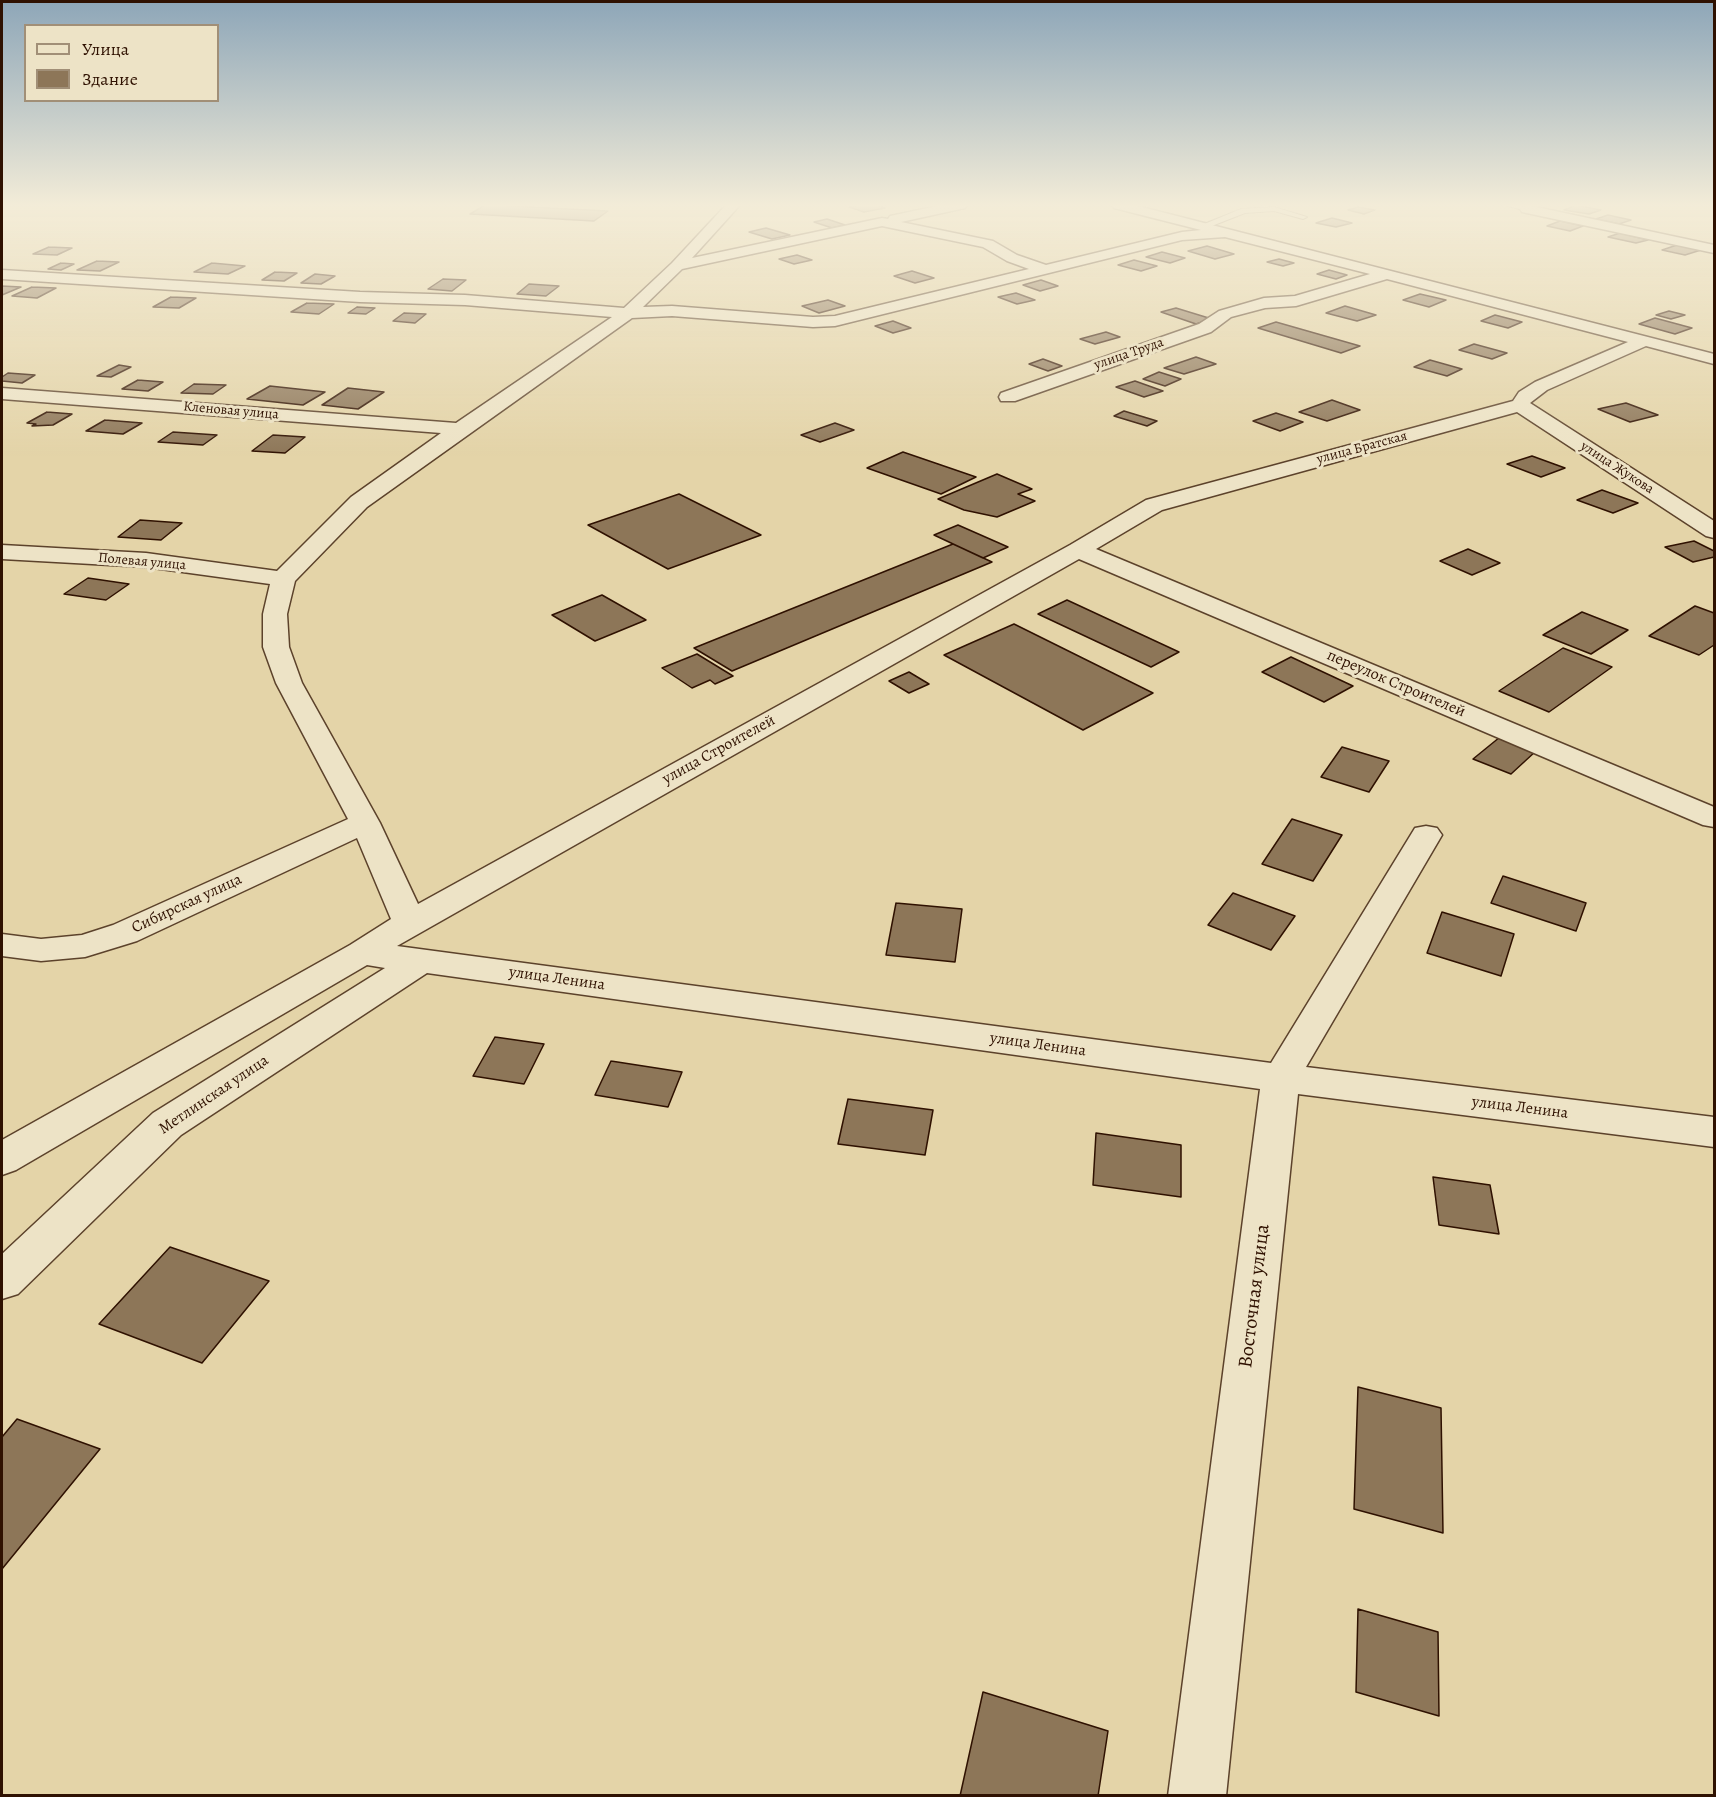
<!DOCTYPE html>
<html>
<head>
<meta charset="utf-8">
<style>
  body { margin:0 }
  #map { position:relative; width:1716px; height:1797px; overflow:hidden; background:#e4d4a8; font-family:Alegreya,serif }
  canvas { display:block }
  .frame { position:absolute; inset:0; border:3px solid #2f1101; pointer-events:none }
  .legend { position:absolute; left:24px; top:24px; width:195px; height:78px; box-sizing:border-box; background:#ede3c6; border:2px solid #a18f77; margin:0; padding:8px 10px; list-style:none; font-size:18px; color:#2f1101 }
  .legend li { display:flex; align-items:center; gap:12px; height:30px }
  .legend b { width:30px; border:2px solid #a18f77 }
</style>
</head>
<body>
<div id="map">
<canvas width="1716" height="1797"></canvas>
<div class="frame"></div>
<ul class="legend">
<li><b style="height:8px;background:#ede3c6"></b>Улица</li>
<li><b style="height:16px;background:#8d7658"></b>Здание</li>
</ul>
</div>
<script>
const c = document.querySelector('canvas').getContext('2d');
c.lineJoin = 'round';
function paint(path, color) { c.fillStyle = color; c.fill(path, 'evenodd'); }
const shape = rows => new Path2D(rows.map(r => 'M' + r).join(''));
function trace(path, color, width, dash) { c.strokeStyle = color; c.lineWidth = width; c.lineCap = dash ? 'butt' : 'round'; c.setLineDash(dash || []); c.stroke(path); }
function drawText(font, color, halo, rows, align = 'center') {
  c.font = font + ' Alegreya,serif'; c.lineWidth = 6; c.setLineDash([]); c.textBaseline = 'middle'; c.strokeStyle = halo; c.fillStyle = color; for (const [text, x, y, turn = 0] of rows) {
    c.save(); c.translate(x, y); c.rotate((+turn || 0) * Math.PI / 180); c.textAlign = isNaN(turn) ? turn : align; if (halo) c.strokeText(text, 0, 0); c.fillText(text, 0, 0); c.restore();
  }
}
const building = shape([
  [485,205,493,205,608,211,594,221,470,214,485,205],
  [861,205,876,205,885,208,864,212,849,207,861,205],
  [1576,205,1601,210,1589,214,1564,210,1576,205],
  [1358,207,1375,210,1364,214,1348,210,1358,207],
  [1608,215,1631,220,1619,224,1596,219,1608,215],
  [1332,218,1352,223,1336,227,1316,223,1332,218],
  [827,219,845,225,832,228,814,222,827,219],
  [1560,221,1583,226,1570,231,1547,226,1560,221],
  [766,228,790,235,772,239,749,232,766,228],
  [1620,233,1648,240,1636,243,1608,237,1620,233],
  [1677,245,1701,250,1685,255,1662,250,1677,245],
  [1207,246,1234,254,1215,259,1188,251,1207,246],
  [49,247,72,248,57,255,33,254,49,247],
  [1162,252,1185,258,1170,263,1146,257,1162,252],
  [797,255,812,260,794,264,779,259,797,255],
  [1279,259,1294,263,1283,266,1267,262,1279,259],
  [1134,260,1157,266,1141,271,1118,265,1134,260],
  [97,261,119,262,100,271,77,270,97,261],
  [61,263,74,264,61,270,48,269,61,263],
  [212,263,245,266,228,274,194,272,212,263],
  [1329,270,1347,275,1336,279,1317,274,1329,270],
  [912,271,934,278,915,283,894,276,912,271],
  [275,272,297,273,284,281,262,280,275,272],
  [315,274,335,276,321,284,301,283,315,274],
  [443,279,466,280,452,291,428,289,443,279],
  [1041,280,1058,286,1040,291,1023,285,1041,280],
  [529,284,559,286,546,296,517,294,529,284],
  [2,286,21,287,2,295,2,286],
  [32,287,56,288,37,298,12,296,32,287],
  [1016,293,1035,300,1017,304,998,297,1016,293],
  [1420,294,1446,300,1429,307,1403,300,1420,294],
  [171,297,196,298,179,308,153,307,171,297],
  [828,300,845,306,819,313,802,306,828,300],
  [307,303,334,304,319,314,291,312,307,303],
  [1345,306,1376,315,1357,321,1326,313,1345,306],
  [357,307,375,308,366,314,348,313,357,307],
  [1176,308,1212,319,1196,324,1161,312,1176,308],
  [1669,311,1685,315,1671,319,1656,315,1669,311],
  [404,313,426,314,415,323,393,321,404,313],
  [1495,315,1522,322,1508,328,1481,321,1495,315],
  [1655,318,1692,328,1675,334,1639,324,1655,318],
  [893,321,911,328,893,333,875,326,893,321],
  [1276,322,1360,346,1341,353,1258,328,1276,322],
  [1106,332,1120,337,1095,344,1080,339,1106,332],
  [1474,344,1507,353,1492,359,1459,350,1474,344],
  [1196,357,1216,364,1184,374,1164,368,1196,357],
  [1043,359,1062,366,1048,371,1029,364,1043,359],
  [1430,360,1462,369,1447,376,1414,367,1430,360],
  [119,365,131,367,111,377,97,376,119,365],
  [1159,372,1181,379,1165,386,1143,379,1159,372],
  [8,373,35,375,22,383,2,381,2,377,8,373],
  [138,380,163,382,148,391,122,389,138,380],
  [1135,381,1163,391,1144,397,1116,387,1135,381],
  [194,384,226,385,213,394,181,393,194,384],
  [270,386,325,392,303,405,247,399,270,386],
  [348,388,384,392,358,409,322,405,348,388],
  [1332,400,1360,410,1327,421,1299,412,1332,400],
  [1626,403,1658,415,1630,422,1598,409,1626,403],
  [1124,411,1157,421,1147,426,1114,416,1124,411],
  [47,412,72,414,53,425,32,426,36,424,27,423,47,412],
  [1276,413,1303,422,1280,431,1253,421,1276,413],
  [105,420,142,423,123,434,86,431,105,420],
  [835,423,854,430,820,442,801,435,835,423],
  [173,432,217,435,203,445,158,442,173,432],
  [273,435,305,437,285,453,252,451,273,435],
  [903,452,976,477,941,494,867,468,903,452],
  [1532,456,1565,468,1541,477,1507,464,1532,456],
  [997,474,1032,489,1018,494,1035,501,997,517,964,510,938,499,997,474],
  [1602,490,1638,503,1613,513,1577,500,1602,490],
  [679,494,761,535,668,569,588,525,679,494],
  [140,520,182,523,161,540,118,537,140,520],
  [958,525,1008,547,983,558,934,535,958,525],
  [1694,541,1714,551,1714,557,1693,562,1665,547,1694,541],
  [953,544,992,562,732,671,694,648,953,544],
  [1468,549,1500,563,1472,575,1440,561,1468,549],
  [88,578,129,584,106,600,64,594,88,578],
  [602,595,646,620,595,641,552,615,602,595],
  [1067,600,1179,652,1151,667,1038,614,1067,600],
  [1695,606,1714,613,1714,645,1699,655,1649,636,1695,606],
  [1582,612,1628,630,1591,654,1543,635,1582,612],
  [1014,624,1153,693,1083,730,944,655,1014,624],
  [1563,648,1612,667,1549,712,1499,691,1563,648],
  [697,654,733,676,715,684,710,680,692,688,662,668,697,654],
  [1291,657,1353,686,1324,702,1262,672,1291,657],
  [909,672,929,684,909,693,889,681,909,672],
  [1500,737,1536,751,1511,774,1473,759,1500,737],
  [1342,747,1389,761,1369,792,1321,777,1342,747],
  [1292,819,1342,835,1313,881,1262,864,1292,819],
  [1503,876,1586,903,1576,931,1491,903,1503,876],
  [1233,893,1295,916,1271,950,1208,925,1233,893],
  [896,903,962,909,955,962,886,955,896,903],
  [1442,912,1514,934,1501,976,1427,953,1442,912],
  [495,1037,544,1044,524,1084,473,1076,495,1037],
  [611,1061,682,1072,668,1107,595,1095,611,1061],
  [848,1099,933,1110,925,1155,838,1144,848,1099],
  [1096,1133,1181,1145,1181,1197,1093,1185,1096,1133],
  [1433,1177,1490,1185,1499,1234,1439,1225,1433,1177],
  [170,1247,269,1281,202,1363,99,1324,170,1247],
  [1358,1387,1441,1408,1443,1533,1354,1509,1358,1387],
  [17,1419,100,1449,2,1569,2,1437,17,1419],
  [1358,1609,1438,1632,1439,1716,1356,1692,1358,1609],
  [983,1692,1108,1731,1098,1796,960,1796,983,1692]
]);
paint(building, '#8d7658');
trace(building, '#2f1101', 1.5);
const lane = shape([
  [1504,205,1518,205,1531,209,1527,211,1504,205],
  [1274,207,1307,217,1303,219,1274,211,1245,213,1204,229,1197,227,1241,209,1274,207]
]);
const street = shape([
  [726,205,740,205,692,258,882,218,888,219,890,216,942,205,967,205,965,208,901,222,993,241,1017,255,1046,265,1182,232,1201,230,1114,208,1112,205,1134,205,1714,354,1714,364,1646,346,1547,390,1530,403,1714,521,1714,538,1706,536,1517,412,1162,510,1096,549,1714,807,1714,827,1703,825,1079,559,397,946,1271,1063,1415,828,1426,826,1437,828,1442,835,1306,1067,1714,1117,1714,1147,1298,1094,1226,1796,1168,1796,1260,1089,427,973,181,1135,18,1294,2,1299,2,1254,153,1113,385,968,367,965,16,1170,2,1175,2,1140,350,945,391,919,357,838,137,941,85,957,41,961,2,956,2,934,41,939,82,935,113,925,348,819,276,683,263,647,263,614,270,584,146,567,2,559,2,545,146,553,277,571,351,497,441,433,2,399,2,388,456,423,612,317,465,305,360,302,2,279,2,270,360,292,465,295,624,308,672,263,726,205],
  [882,226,983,247,1007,261,1029,269,835,316,813,317,672,306,643,307,682,269,882,226],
  [1225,237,1370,274,1295,296,1264,298,1219,311,1199,324,1001,393,999,397,1001,401,1015,401,1211,332,1231,317,1265,308,1296,306,1387,279,1628,342,1535,382,1519,392,1513,401,1146,500,1070,545,418,904,380,823,302,683,289,647,287,614,295,581,367,507,632,318,672,316,813,327,835,326,1182,240,1225,237],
  [1527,205,1714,245,1714,253,1522,212,1520,209,1527,205]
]);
trace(lane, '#5c422b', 2);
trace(street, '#5c422b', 3);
paint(lane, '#ede3c6');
paint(street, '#ede3c6');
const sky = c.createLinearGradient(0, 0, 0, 456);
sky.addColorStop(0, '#8da6b8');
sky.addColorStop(0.45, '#f3ecd8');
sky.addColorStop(1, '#f3ecd800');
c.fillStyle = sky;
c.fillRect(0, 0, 1716, 456);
drawText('14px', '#2f1101', '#ede3c6', [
  ["улица Труда",1129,354,-19],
  ["Кленовая улица",231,411,5],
  ["улица Братская",1362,448,-15],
  ["улица Жукова",1617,468,33],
  ["Полевая улица",142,562,5]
]);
drawText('16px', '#2f1101', '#ede3c6', [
  ["переулок Строителей",1396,684,23],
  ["улица Строителей",719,750,-29],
  ["Сибирская улица",187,904,-25],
  ["улица Ленина",557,979,8],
  ["улица Ленина",1038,1045,8],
  ["Метлинская улица",214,1095,-34],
  ["улица Ленина",1520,1108,7]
]);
drawText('20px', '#2f1101', '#ede3c6', [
  ["Восточная улица",1255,1296,-83]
]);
</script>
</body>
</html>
